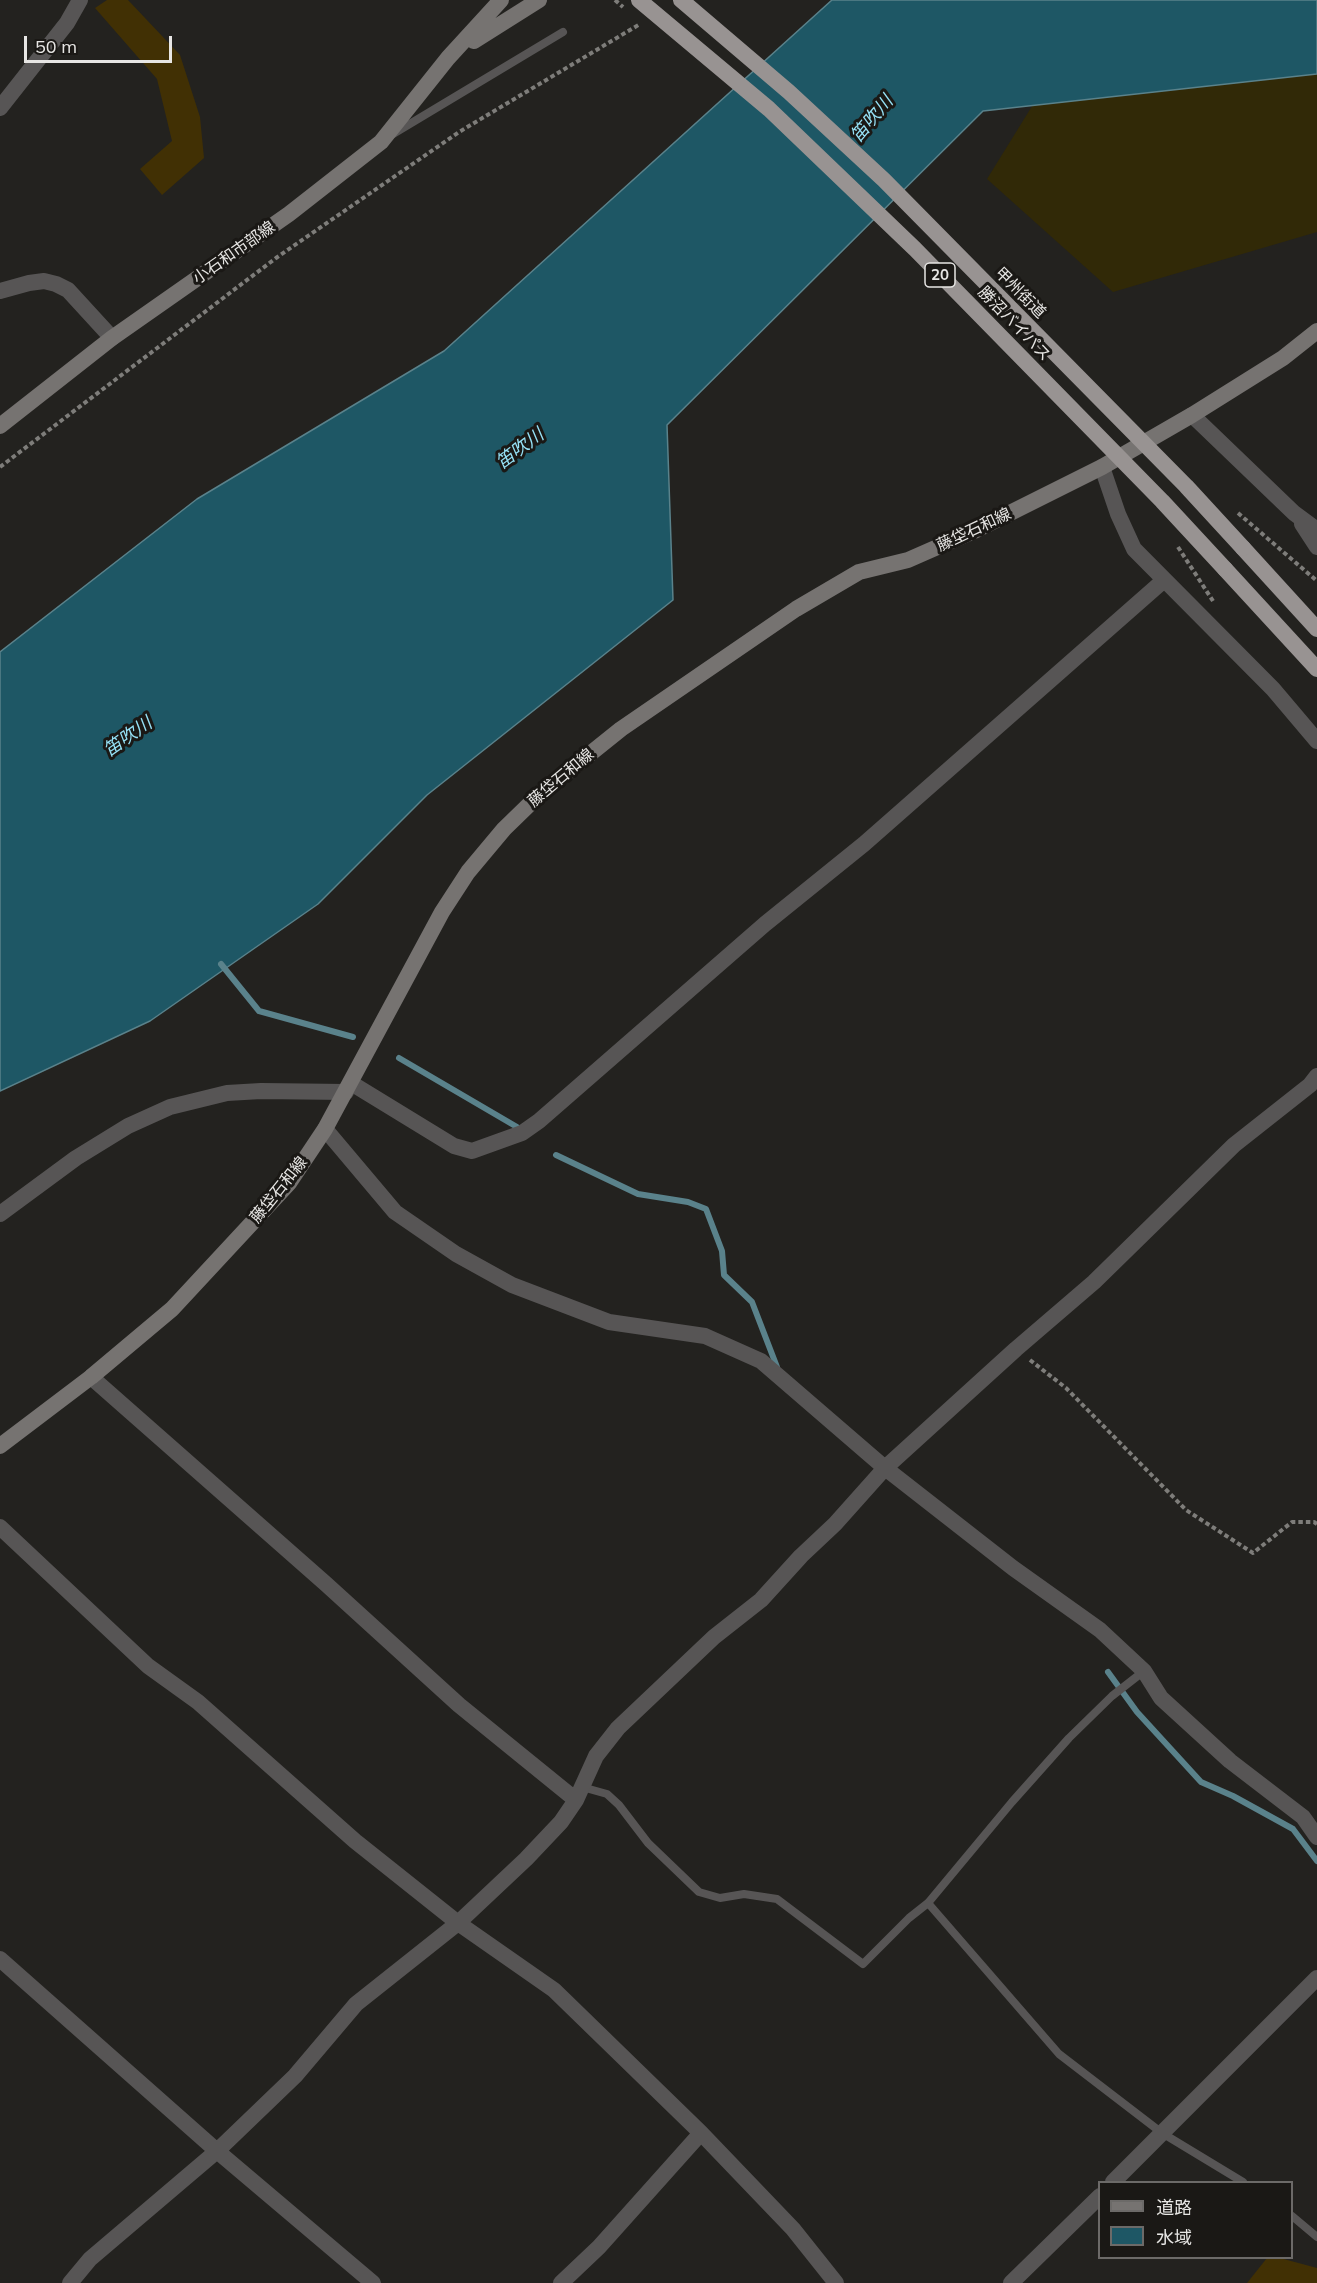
<!DOCTYPE html>
<html>
<head>
<meta charset="utf-8">
<style>
  body { margin:0 }
  #map { position:relative; width:1317px; height:2283px; overflow:hidden; background:#23221f; font-family:Mulish,"Noto Sans JP",sans-serif }
  canvas { display:block }
  .legend { position:absolute; left:1098px; top:2181px; width:195px; height:78px; box-sizing:border-box; background:#1a1815; border:2px solid #6c6a68; margin:0; padding:8px 10px; list-style:none; font-size:18px; color:#e7e6e4 }
  .legend li { display:flex; align-items:center; gap:12px; height:30px }
  .legend b { width:30px; border:2px solid #6c6a68 }
  .scale { position:absolute; left:24px; top:36px; width:148px; height:27px; box-sizing:border-box; border:3px solid #e7e6e4; border-top:0; padding-left:8px; font-size:18px; line-height:21px; white-space:nowrap; color:#e7e6e4; -webkit-text-stroke:4px #1a1815; paint-order:stroke }
</style>
</head>
<body>
<div id="map">
<canvas width="1317" height="2283"></canvas>
<ul class="legend">
<li><b style="height:8px;background:#767371"></b>道路</li>
<li><b style="height:16px;background:#1e5765"></b>水域</li>
</ul>
<div class="scale">50 m</div>
</div>
<script>
const c = document.querySelector('canvas').getContext('2d');
c.lineJoin = 'round';
function paint(path, color) { c.fillStyle = color; c.fill(path, 'evenodd'); }
const shape = rows => new Path2D(rows.map(r => 'M' + r).join(''));
function trace(path, color, width, dash) { c.strokeStyle = color; c.lineWidth = width; c.lineCap = dash ? 'butt' : 'round'; c.setLineDash(dash || []); c.stroke(path); }
function drawText(font, color, halo, rows, align = 'center') {
  c.font = font + ' Mulish,"Noto Sans JP",sans-serif'; c.lineWidth = 6; c.setLineDash([]); c.textBaseline = 'middle'; c.strokeStyle = halo; c.fillStyle = color; for (const [text, x, y, turn = 0] of rows) {
    c.save(); c.translate(x, y); c.rotate((+turn || 0) * Math.PI / 180); c.textAlign = isNaN(turn) ? turn : align; if (halo) c.strokeText(text, 0, 0); c.fillText(text, 0, 0); c.restore();
  }
}
paint(shape([
  [1317,0,1317,232,1113,292,987,179,1097,1]
]), '#312907');
const water = shape([
  [832,0,1317,0,1317,74,983,111,667,425,673,600,427,795,318,904,150,1021,0,1091,0,652,197,499,444,351,832,0]
]);
paint(water, '#1e5765');
trace(water, '#5a828b', 1.5);
trace(shape([
  [221,964,259,1011,353,1037],
  [399,1058,517,1127],
  [556,1155,638,1194,688,1202,706,1209,722,1251,724,1275,752,1302,777,1367],
  [1108,1672,1137,1712,1201,1782,1233,1796,1293,1829,1317,1861]
]), '#5a828b', 6);
paint(shape([
  [107,0,128,0,180,55,200,117,204,158,162,195,140,169,172,141,157,79,95,8],
  [1267,2258,1280,2258,1317,2268,1317,2283,1247,2283]
]), '#413004');
trace(shape([
  [0,467,276,258,459,132,640,24],
  [1238,513,1317,581],
  [1178,547,1213,601],
  [1030,1360,1066,1388,1186,1510,1253,1553,1292,1522,1314,1522,1317,1524]
]), '#7e7d7a', 4, [4.5, 3]);
trace(shape([
  [393,134,563,32],
  [582,1787,607,1794,619,1805,648,1843,699,1892,720,1898,744,1894,777,1899,863,1964,909,1918,928,1903,1012,1802,1069,1738,1112,1696,1144,1671],
  [928,1903,1059,2054,1162,2133,1243,2182],
  [1292,2216,1317,2237]
]), '#575555', 8);
trace(shape([
  [0,108,67,23,80,0],
  [0,291,29,283,44,281,56,284,68,290,112,338],
  [1192,415,1294,513,1317,530],
  [1102,467,1118,514,1134,549,1273,689,1317,741],
  [1302,524,1317,547],
  [351,1083,454,1146,472,1151,522,1133,539,1121,765,924,864,844,1163,581],
  [325,1129,395,1212,456,1254,512,1285,609,1322,705,1336,761,1361,885,1468,1013,1568,1100,1630,1144,1671,1161,1698,1230,1761,1303,1817,1317,1837],
  [0,1214,76,1158,128,1126,170,1107,227,1093,261,1091,346,1092],
  [91,1377,326,1584,459,1705,576,1800],
  [0,1527,148,1666,198,1702,355,1841,458,1923,554,1990,701,2133,793,2229,836,2283],
  [0,1959,217,2151,373,2283],
  [70,2283,90,2259,217,2151,295,2076,356,2004,458,1923,526,1859,561,1822,576,1800,596,1756,618,1728,714,1637,761,1600,801,1556,835,1524,885,1468,1016,1349,1094,1282,1234,1145,1310,1085,1317,1076],
  [561,2283,599,2247,701,2133]
]), '#575555', 16);
trace(shape([
  [1113,2182,1317,1978],
  [1011,2283,1100,2196]
]), '#575555', 16);
trace(shape([
  [474,41,539,0],
  [0,426,112,338,289,214,381,142,448,58,501,0],
  [0,1446,91,1377,172,1309,289,1183,325,1129,442,912,468,872,504,829,540,794,621,729,796,609,859,572,908,560,974,531,1102,467,1192,415,1283,358,1317,331]
]), '#767371', 16);
trace(shape([
  [1243,548,1317,629],
  [1225,569,1317,669]
]), '#989392', 16);
trace(shape([
  [615,0,623,7]
]), '#7e7d7a', 4, [4.5, 3]);
trace(shape([
  [639,0,769,109,915,249,1162,501,1225,569],
  [681,0,789,92,884,180,1186,486,1243,548]
]), '#989392', 16);
for (const [x, y, w] of [
  [940,275,30]
]) { const box = new Path2D(); box.roundRect(x - w / 2, y - 12, w, 24, 4.5); c.fillStyle = '#1a1815'; c.fill(box); trace(box, '#e7e6e4', 1.5); }
drawText('bold 15px', '#e7e6e4', null, [
  ["20",940,275]
]);
drawText('16px', '#e7e6e4', '#1a1815', [
  ["小石和市部線",234,253,-35],
  ["甲州街道",1020,293,45],
  ["勝沼バイパス",1014,324,46],
  ["藤垈石和線",974,530,-25],
  ["藤垈石和線",561,778,-40],
  ["藤垈石和線",279,1190,-51]
]);
drawText('italic 18px', '#96e2f7', '#1a1815', [
  ["笛吹川",872,119,-50],
  ["笛吹川",520,449,-37],
  ["笛吹川",128,737,-35]
]);
</script>
</body>
</html>
